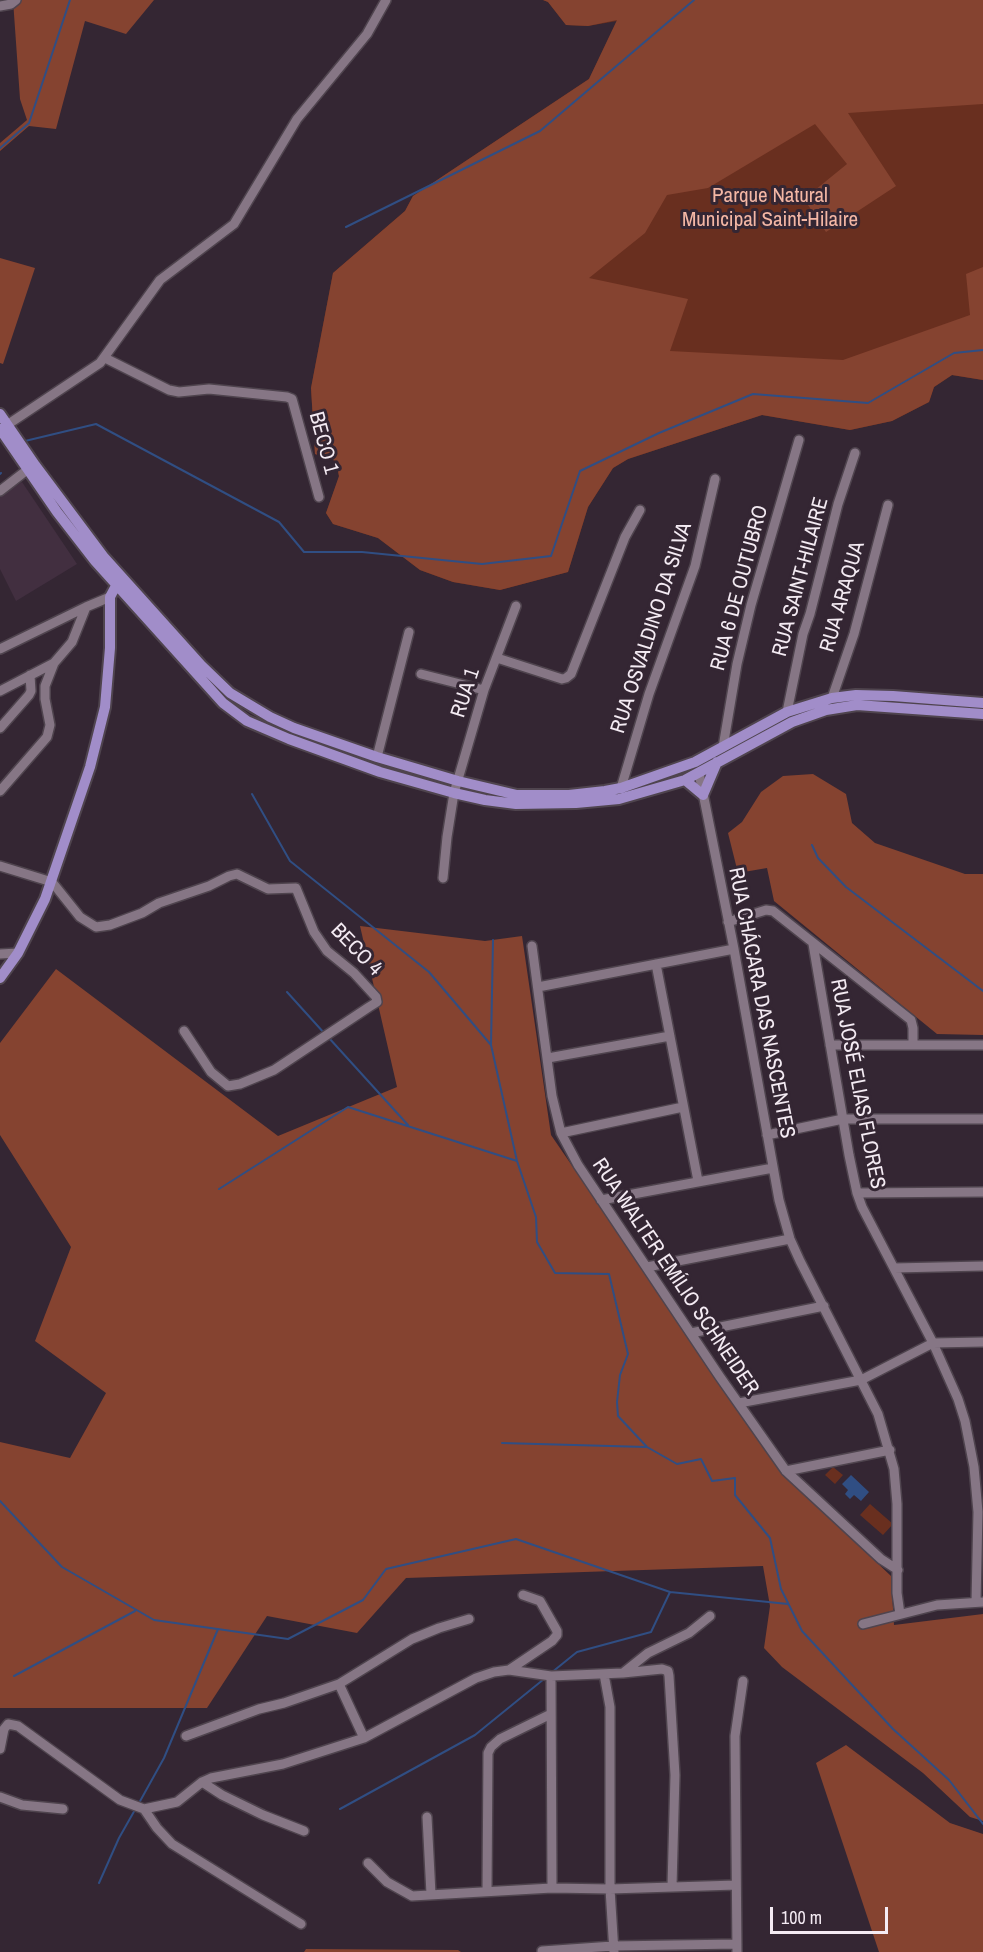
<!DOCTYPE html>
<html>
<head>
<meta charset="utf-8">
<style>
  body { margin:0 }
  #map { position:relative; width:983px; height:1952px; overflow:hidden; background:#342633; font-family:"Archivo Narrow",sans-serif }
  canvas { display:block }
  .scale { position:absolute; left:770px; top:1907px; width:118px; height:27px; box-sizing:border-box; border:3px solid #f4ebf3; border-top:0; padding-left:8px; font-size:18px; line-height:21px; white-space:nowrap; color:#f4ebf3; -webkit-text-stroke:4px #342633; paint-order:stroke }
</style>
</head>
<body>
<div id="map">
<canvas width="983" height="1952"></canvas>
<div class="scale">100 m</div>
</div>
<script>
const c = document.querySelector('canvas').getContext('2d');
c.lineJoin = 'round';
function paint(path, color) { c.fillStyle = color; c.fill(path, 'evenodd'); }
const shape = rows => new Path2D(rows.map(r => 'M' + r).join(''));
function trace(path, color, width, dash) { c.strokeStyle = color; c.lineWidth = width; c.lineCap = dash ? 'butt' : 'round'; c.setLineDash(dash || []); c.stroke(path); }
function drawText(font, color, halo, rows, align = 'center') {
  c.font = font + ' "Archivo Narrow",sans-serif'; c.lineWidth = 6; c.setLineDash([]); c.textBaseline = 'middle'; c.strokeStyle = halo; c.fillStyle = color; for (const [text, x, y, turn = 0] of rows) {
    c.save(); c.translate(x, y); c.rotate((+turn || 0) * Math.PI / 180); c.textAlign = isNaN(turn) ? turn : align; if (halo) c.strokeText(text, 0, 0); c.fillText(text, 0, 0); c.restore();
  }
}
paint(shape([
  [22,482,77,564,16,601,0,569,0,496]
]), '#422f40');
paint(shape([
  [543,0,983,0,983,380,952,375,934,387,929,402,892,421,850,430,762,415,628,459,613,468,588,507,568,572,500,590,453,582,420,570,378,538,333,524,326,513,339,477,336,461,315,454,311,388,333,273,405,211,413,196,589,79,617,21,588,26,566,25,548,2],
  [833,1467,843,1475,835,1484,825,1475],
  [870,1504,893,1524,883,1535,860,1515]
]), '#692f1f');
paint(shape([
  [13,0,154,0,126,34,85,21,56,129,29,126,0,151,0,143,27,120,20,99],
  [543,0,983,0,983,104,848,113,896,186,826,232,804,199,847,164,815,124,708,188,667,195,645,233,589,278,688,299,670,351,843,360,970,315,966,274,983,267,983,380,952,375,934,387,929,402,892,421,850,430,762,415,628,459,613,468,588,507,568,572,500,590,453,582,420,570,378,538,333,524,326,513,339,476,336,461,315,454,311,388,333,273,405,211,413,196,589,79,617,20,588,26,566,25,548,2],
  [0,258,35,268,3,364,0,363],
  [813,774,846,794,852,823,875,843,965,874,983,874,983,1035,937,1034,774,901,767,868,738,873,728,833,742,822,761,792,783,776],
  [360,926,485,941,522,936,551,1135,784,1475,891,1576,894,1625,983,1614,983,1821,970,1817,923,1773,782,1667,764,1648,770,1606,763,1566,406,1578,357,1633,267,1616,207,1708,0,1708,0,1442,70,1458,106,1393,35,1341,71,1247,0,1135,0,1043,56,969,278,1136,397,1087],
  [846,1745,950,1823,983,1834,983,1952,879,1952,816,1763],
  [306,1949,458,1950,461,1952,304,1952]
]), '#854330');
paint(shape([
  [851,1475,869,1492,861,1501,854,1495,850,1499,845,1494,848,1490,842,1484]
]), '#304e83');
trace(shape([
  [0,148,29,123,70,0],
  [346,227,540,131,694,0],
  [25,441,96,424,279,522,304,552,362,552,482,564,551,556,580,471,659,433,753,394,868,403,954,353,983,350],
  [0,474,1,473],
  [252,794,290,861,429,972,491,1045],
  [812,845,818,858,846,887,983,991],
  [493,940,491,1045,517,1161,536,1217,537,1242,555,1273,609,1274,628,1354,620,1375,617,1402,618,1416,647,1447,677,1464,701,1459,712,1481,735,1478,735,1495,770,1538,781,1589,802,1631,893,1729,949,1780,983,1824],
  [287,992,325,1034],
  [329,1038,408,1125],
  [219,1189,348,1107,517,1161],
  [502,1443,646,1447],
  [0,1501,62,1567,154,1620,288,1639,363,1600,386,1569,516,1539,670,1592,788,1604],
  [551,1673,577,1652,651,1632,670,1592],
  [14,1676,135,1611],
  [139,1803,164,1758,218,1629],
  [340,1809,475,1735,544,1679],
  [99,1883,119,1838,136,1808]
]), '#304e83', 2);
const minor = shape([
  [0,6,11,4,16,0],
  [105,358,169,390,179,392,209,389,287,397,292,399,319,497],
  [7,425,100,363,160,280,234,224,297,119,367,34,386,0],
  [0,491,27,470],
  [0,649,86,607],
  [497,658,562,679,566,678,571,674,625,537,640,510],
  [421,674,484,690],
  [0,691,54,663,72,642,86,607,110,597],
  [832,698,854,634,888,505],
  [787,712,803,634,810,614,838,504,855,453],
  [0,728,29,695,31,691,30,675],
  [723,747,737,664,751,605,799,440],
  [377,757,409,632],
  [699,773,734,949,779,1200,790,1239,800,1261,878,1414,894,1469,897,1504,897,1593,900,1614],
  [621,788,649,694,695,566,715,479],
  [0,791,47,737,50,725,45,699,45,686,54,663],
  [0,866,52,882,80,917,96,927,110,925,142,913,159,903,209,886,229,876,237,874,268,889,296,888,314,932,327,951,354,973,376,997,377,1002,369,1007,274,1070,240,1084,228,1086,211,1072,184,1031],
  [443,878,447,837,454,793,484,690,516,606],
  [728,922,766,910,773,911,911,1020,913,1028,913,1045],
  [813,944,849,1155,857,1193,862,1207,933,1343,958,1399,965,1421,974,1467,978,1512,976,1602],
  [532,946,552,1096,561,1133,578,1165,720,1377,786,1471,881,1559,898,1570],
  [0,954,18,953],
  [656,964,698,1181],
  [538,987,734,949],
  [830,1045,983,1045],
  [548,1058,670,1036],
  [561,1133,683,1107],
  [767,1135,843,1119,983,1119],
  [857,1193,983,1192],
  [601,1200,773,1168],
  [647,1267,790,1239],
  [894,1268,983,1266],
  [691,1333,824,1306],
  [739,1403,861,1380,933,1343,983,1342],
  [786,1471,890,1450],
  [863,1624,937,1605,983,1602],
  [509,1670,552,1641,557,1635,557,1631,540,1601,523,1595],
  [623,1673,648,1653,689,1633,710,1616],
  [604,1674,610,1707,610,1889,614,1952],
  [551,1676,552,1888],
  [339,1684,364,1738],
  [186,1736,259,1709,284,1703,339,1684,412,1639,439,1628,469,1619],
  [0,1749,4,1729,8,1724,18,1726,120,1800,144,1809,177,1802,202,1782,211,1778,283,1764,364,1738,476,1678,494,1672,509,1670,551,1676,623,1673,662,1669,668,1671,669,1676,675,1775,672,1886],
  [202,1782,222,1795,263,1815,304,1831],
  [0,1797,22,1805,63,1809],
  [144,1809,157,1828,172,1844,301,1924],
  [427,1817,431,1894],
  [368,1863,387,1882,412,1896,552,1888,610,1889,736,1885],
  [487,1891,488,1753,491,1747,500,1739,551,1714],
  [542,1951,613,1946,737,1944],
  [737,1952,735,1736,743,1681]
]);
const major = shape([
  [0,414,35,465,103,556,201,665,230,693,270,717,294,728,377,757,458,781,517,795,569,795,605,791,621,788,695,762,787,712,832,698,856,695,893,696,983,703],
  [0,429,57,512,95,561,223,703,247,721,289,739,380,772,454,793,485,800,516,804,576,803,619,799,685,780,792,722,826,710,857,705,983,714],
  [685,780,703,795,717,762],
  [0,978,18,953,45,899,90,767,105,707,110,648,110,597,118,582]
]);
trace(minor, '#4f444e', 12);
trace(major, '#4f444e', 14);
trace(minor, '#867685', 9);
trace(major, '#a18dc9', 10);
drawText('21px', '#f4b7a5', '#342633', [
  ["Parque Natural",770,196],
  ["Municipal Saint-Hilaire",770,220]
]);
drawText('21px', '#f4ebf3', '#342633', [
  ["BECO 1",323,443,75],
  ["RUA SAINT-HILAIRE",801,577,-75],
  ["RUA 6 DE OUTUBRO",740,588,-75],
  ["RUA ARAQUA",843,597,-74],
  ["RUA OSVALDINO DA SILVA",652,628,-72],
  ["RUA 1",466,693,-72],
  ["BECO 4",356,950,46],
  ["RUA CHÁCARA DAS NASCENTES",761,1003,79],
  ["RUA JOSÉ ELIAS FLORES",857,1084,79],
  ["RUA WALTER EMÍLIO SCHNEIDER",675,1277,56]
]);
</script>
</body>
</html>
